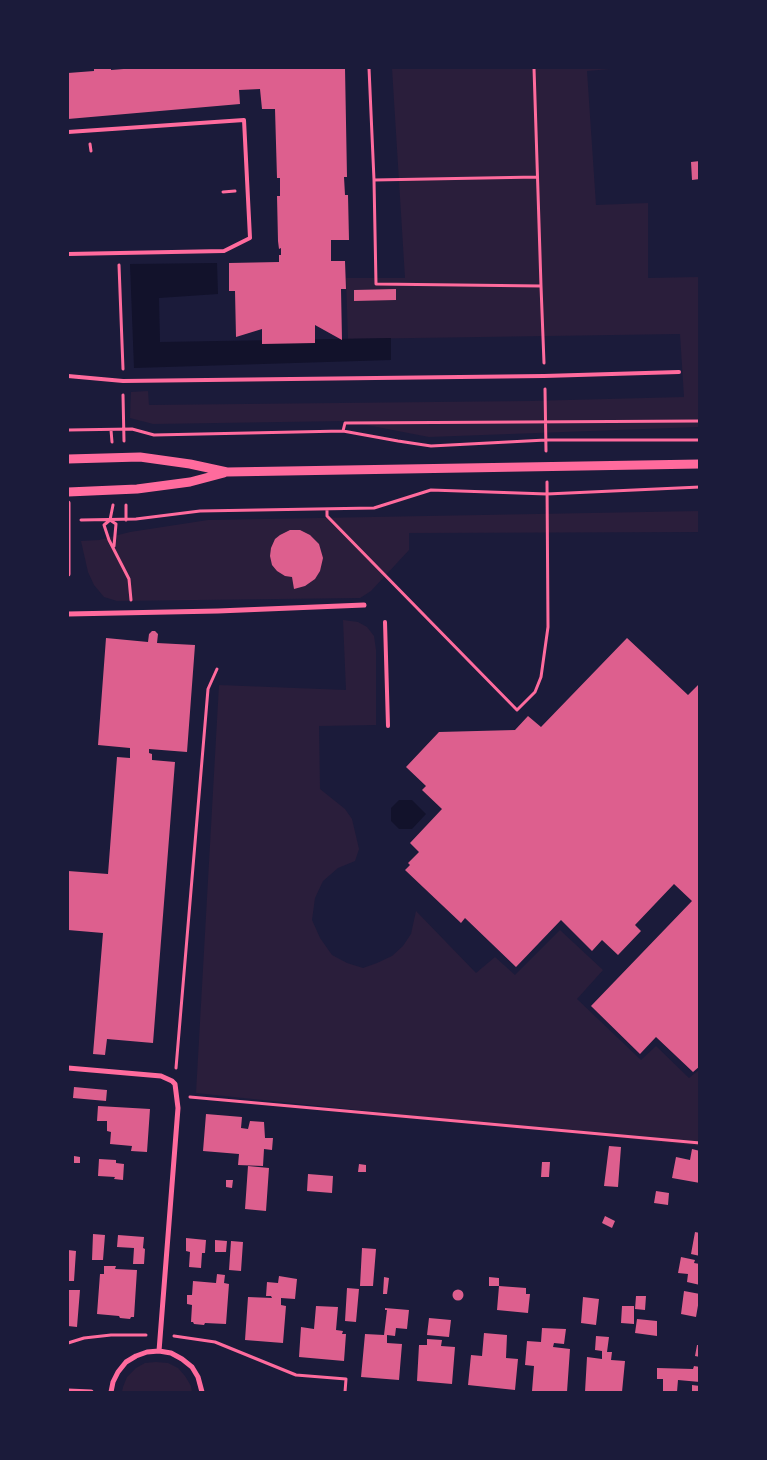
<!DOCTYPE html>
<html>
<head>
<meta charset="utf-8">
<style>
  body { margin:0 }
  #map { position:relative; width:767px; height:1460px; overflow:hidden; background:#1b1b3a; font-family:"Public Sans",sans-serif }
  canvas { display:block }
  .frame { position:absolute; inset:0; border:69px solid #1b1b3a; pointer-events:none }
</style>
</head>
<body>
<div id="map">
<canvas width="767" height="1460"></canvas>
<div class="frame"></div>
</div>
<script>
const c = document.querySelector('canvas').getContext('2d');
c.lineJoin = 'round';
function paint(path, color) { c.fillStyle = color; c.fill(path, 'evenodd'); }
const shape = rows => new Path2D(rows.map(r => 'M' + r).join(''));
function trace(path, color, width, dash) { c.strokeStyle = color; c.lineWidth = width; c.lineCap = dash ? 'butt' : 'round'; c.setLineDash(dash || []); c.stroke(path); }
paint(shape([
  [392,68,622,68,587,71,596,205,648,203,648,278,699,277,699,427,429,437,346,421,153,424,130,418,131,392,148,391,149,405,530,401,684,397,680,334,348,339,346,278,405,278],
  [700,511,699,532,409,533,409,550,371,591,360,598,117,601,104,597,94,585,88,572,81,541,99,540,130,532,208,520],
  [343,620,358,622,367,627,374,636,376,650,376,725,319,726,320,789,345,809,352,819,359,849,355,861,338,868,323,881,315,898,312,920,320,938,332,955,347,963,363,968,377,963,392,956,403,946,411,934,416,911,476,973,495,957,515,975,560,930,603,970,577,999,641,1060,656,1046,689,1078,699,1070,699,1146,196,1093,219,685,346,690],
  [156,1362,168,1363,178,1368,185,1376,191,1386,192,1392,122,1392,123,1387,127,1377,136,1368,145,1363]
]), '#2a1e3b');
paint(shape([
  [217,263,218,294,159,298,160,342,391,338,391,360,134,368,130,264],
  [399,800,412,800,426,814,412,829,399,829,391,821,391,808]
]), '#12122b');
paint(shape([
  [94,68,111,68,111,70,136,68,345,68,347,177,344,177,345,195,348,195,349,240,331,240,331,261,345,261,346,289,341,289,342,340,315,325,315,343,262,344,262,329,236,337,235,291,229,291,229,263,279,262,279,255,281,255,281,248,279,249,278,241,277,196,280,196,280,178,277,178,275,109,262,109,260,89,239,90,240,104,68,119,68,73,94,71],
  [700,161,700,179,692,180,691,162],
  [396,289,396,300,354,301,354,290],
  [290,530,300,530,310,535,319,544,323,558,320,571,315,579,305,586,294,589,292,577,285,576,277,571,272,565,270,556,271,548,275,539,280,535],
  [152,631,155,631,158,634,157,643,195,645,187,752,149,749,149,753,152,754,152,760,175,762,153,1043,107,1039,105,1055,93,1054,103,933,68,930,68,871,108,874,117,757,130,758,130,748,98,745,106,638,148,642,149,634],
  [627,638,688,695,700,683,700,1066,693,1072,656,1037,640,1054,591,1006,692,901,674,884,635,925,641,931,618,955,602,940,592,951,561,920,516,967,465,918,461,923,405,870,410,865,408,863,419,852,410,843,442,809,422,790,426,786,406,767,439,732,515,730,528,716,541,727],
  [74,1087,107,1090,106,1101,73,1098],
  [98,1106,150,1109,147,1152,131,1151,132,1146,110,1144,111,1132,107,1131,107,1121,97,1121],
  [206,1114,242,1117,241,1128,248,1129,250,1121,264,1122,265,1138,273,1138,272,1150,264,1149,263,1166,238,1165,239,1154,203,1151],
  [609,1146,621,1147,618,1187,604,1186],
  [692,1149,700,1151,700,1183,672,1178,676,1157,690,1160],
  [74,1156,80,1157,80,1163,74,1163],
  [99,1159,116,1160,116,1163,124,1164,123,1180,114,1179,115,1177,98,1176],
  [542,1162,550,1162,549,1177,541,1177],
  [359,1164,366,1165,366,1172,358,1172],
  [248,1166,269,1168,266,1211,245,1209],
  [308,1174,333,1176,332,1193,307,1191],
  [226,1180,233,1180,232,1188,226,1187],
  [656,1191,669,1193,668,1205,654,1203],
  [605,1216,615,1221,612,1228,602,1223],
  [695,1232,700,1233,700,1256,691,1254],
  [93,1234,105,1235,103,1260,92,1260],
  [118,1235,144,1237,143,1248,145,1249,144,1264,133,1264,134,1248,117,1247],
  [186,1238,206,1240,205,1253,202,1253,201,1268,189,1267,190,1252,186,1251],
  [215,1240,227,1241,226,1252,215,1252],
  [231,1241,243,1242,241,1271,229,1270],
  [362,1248,376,1249,373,1286,360,1286],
  [68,1250,76,1251,74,1281,68,1281],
  [681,1257,695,1260,694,1263,700,1264,700,1285,687,1282,688,1274,678,1273],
  [104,1266,116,1266,115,1269,137,1270,134,1317,131,1317,130,1319,120,1318,119,1316,97,1314,100,1274,104,1274],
  [217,1274,225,1275,224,1283,229,1284,226,1324,205,1323,204,1325,194,1324,193,1322,191,1322,192,1305,187,1304,187,1295,192,1295,193,1281,216,1283],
  [279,1276,297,1279,295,1299,281,1298,281,1305,286,1306,283,1343,245,1340,248,1297,272,1298,271,1296,266,1296,267,1282,278,1283],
  [384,1277,389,1278,387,1294,383,1294],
  [489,1277,499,1278,499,1286,489,1286],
  [499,1286,526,1288,526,1294,530,1294,528,1313,497,1310],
  [347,1288,359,1289,356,1322,345,1321],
  '452.5 1295a5.5 5.5 0 1 1 11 0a5.5 5.5 0 1 1-11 0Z',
  [68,1290,80,1290,77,1327,68,1326],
  [684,1291,700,1294,696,1317,681,1314],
  [636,1296,646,1296,645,1310,635,1309],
  [583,1297,599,1299,596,1325,581,1323],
  [316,1306,338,1307,336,1330,343,1331,342,1334,346,1334,344,1361,299,1357,301,1327,314,1329],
  [622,1306,634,1306,634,1324,621,1323],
  [385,1308,409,1310,407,1329,396,1328,395,1336,387,1335,387,1343,402,1344,399,1380,361,1377,365,1334,384,1335,387,1310,385,1310],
  [429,1318,451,1320,449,1337,427,1335],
  [637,1319,657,1321,657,1336,635,1333],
  [542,1328,566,1329,564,1344,554,1343,553,1347,570,1349,567,1392,532,1391,534,1366,525,1365,527,1341,541,1342],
  [484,1333,507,1335,506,1358,518,1359,515,1390,468,1385,471,1355,482,1356],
  [596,1336,609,1337,607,1352,612,1352,611,1360,625,1361,622,1392,585,1392,587,1357,602,1359,602,1351,595,1350],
  [427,1339,442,1340,441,1346,455,1347,452,1384,417,1381,419,1345,427,1345],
  [697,1345,700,1345,700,1357,695,1356],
  [694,1366,700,1367,700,1382,678,1380,677,1392,663,1392,663,1379,657,1379,657,1368,693,1369],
  [692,1385,700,1386,700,1392,692,1392]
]), '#dd5f8e');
trace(shape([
  [369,68,374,180,376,284,541,286,544,363],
  [534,68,541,286],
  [90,144,91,151],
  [374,180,537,177],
  [223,192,235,191],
  [119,265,123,369],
  [545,389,546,451],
  [123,395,124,441],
  [68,430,132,429,154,435,343,431,398,441,431,446,546,440,700,440],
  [111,430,112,442],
  [343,431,345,423,700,421],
  [113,505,110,520,104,525,109,540,129,579,131,600],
  [126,505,126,520],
  [327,509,327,516,517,710,535,692,541,677,548,627,547,482],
  [81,520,136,519,200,511,374,508,431,490,547,494,700,487],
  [110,520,116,524,114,546],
  [176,1068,208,689,217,669],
  [190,1097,700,1143],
  [174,1336,215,1342,296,1375,346,1379,345,1392],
  [68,1343,84,1338,111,1335,146,1335]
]), '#ff6b9d', 3);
trace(shape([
  [68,132,244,120,250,238,224,251,68,254],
  [68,376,123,381,544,376,679,372],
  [385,622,388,726]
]), '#ff6b9d', 4);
trace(shape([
  [68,503,68,574],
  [68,614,218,611,364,605],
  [68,1068,161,1076,172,1081,175,1084,178,1108,159,1351],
  [68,1391,91,1392],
  [111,1392,113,1382,118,1372,126,1362,136,1356,147,1352,159,1351,171,1353,182,1359,192,1367,198,1377,202,1392]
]), '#ff6b9d', 5);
trace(shape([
  [68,459,140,457,190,464,227,472,700,464],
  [68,492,137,489,190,482,224,473]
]), '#ff6b9d', 9);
</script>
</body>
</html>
